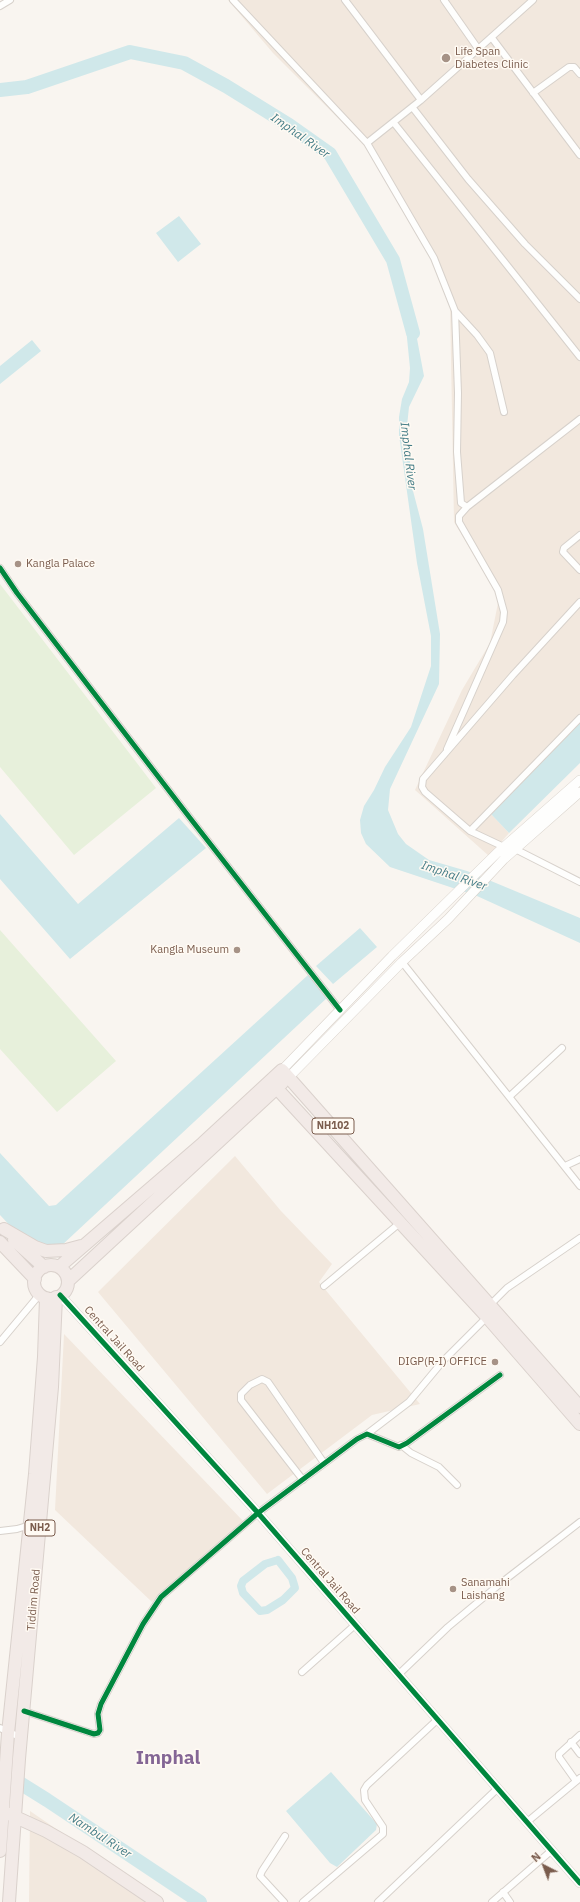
<!DOCTYPE html>
<html>
<head>
<meta charset="utf-8">
<style>
  body { margin:0 }
  #map { position:relative; width:580px; height:1902px; overflow:hidden; background:#f9f5f0; font-family:"IBM Plex Sans",sans-serif }
  canvas { display:block }
  .north { position:absolute; left:524px; top:1846px; width:40px; height:40px; -webkit-text-stroke:3px #fffaf3; paint-order:stroke; rotate:318deg; font-size:11px; font-weight:700; line-height:16px; text-align:center; color:#7a5c4d }
  .north::after { content:''; display:block; margin:auto; width:14px; height:18px; background:#7a5c4d; clip-path:polygon(50% 0,100% 100%,50% 72%,0 100%) }
</style>
</head>
<body>
<div id="map">
<canvas width="580" height="1902"></canvas>
<div class="north">N</div>
</div>
<script>
const c = document.querySelector('canvas').getContext('2d');
c.lineJoin = 'round';
function paint(path, color) { c.fillStyle = color; c.fill(path, 'evenodd'); }
const shape = rows => new Path2D(rows.map(r => 'M' + r).join(''));
function trace(path, color, width, dash) { c.strokeStyle = color; c.lineWidth = width; c.lineCap = dash ? 'butt' : 'round'; c.setLineDash(dash || []); c.stroke(path); }
function drawText(font, color, halo, rows, align = 'center') {
  c.font = font + ' "IBM Plex Sans",sans-serif'; c.lineWidth = 3; c.setLineDash([]); c.textBaseline = 'middle'; c.strokeStyle = halo; c.fillStyle = color; for (const [text, x, y, turn = 0] of rows) {
    c.save(); c.translate(x, y); c.rotate((+turn || 0) * Math.PI / 180); c.textAlign = isNaN(turn) ? turn : align; if (halo) c.strokeText(text, 0, 0); c.fillText(text, 0, 0); c.restore();
  }
}
paint(shape([
  [228,0,580,0,580,722,490,813,509,833,489,856,415,790,462,690,490,643,499,598,454,522,450,304,431,255,367,147,273,53],
  [235,1156,281,1211,332,1264,319,1282,420,1404,372,1415,267,1494,98,1292],
  [64,1334,245,1523,152,1602,55,1510],
  [30,1811,163,1902,29,1902]
]), '#f2e8de');
paint(shape([
  [0,584,156,788,74,855,0,767],
  [0,930,116,1061,57,1112,0,1049]
]), '#e7f0db');
paint(shape([
  [179,216,201,244,178,262,156,233],
  [404,308,415,328,424,376,409,407,407,426,412,487,423,529,440,634,439,684,390,789,388,810,398,834,406,844,429,860,467,871,580,918,580,943,477,896,390,867,366,844,361,833,360,820,364,806,374,790,385,767,411,727,431,666,431,636,417,563,399,435,399,417,402,399,409,382,410,368],
  [32,340,41,351,0,384,0,366],
  [580,722,580,763,509,833,490,813],
  [0,814,78,904,179,818,206,848,70,959,0,879],
  [360,928,377,947,333,984,316,966],
  [308,975,328,997,61,1246,41,1246,15,1231,0,1215,0,1153,49,1206,56,1205],
  [331,1772,377,1824,376,1830,337,1867,330,1863,286,1811]
]), '#d0e8ea');
trace(shape([
  [278,1560,292,1578,295,1588,283,1600,267,1610,260,1611,243,1593,241,1586,243,1581,265,1564,278,1560]
]), '#d0e8ea', 8);
trace(shape([
  [0,90,27,87,130,52,184,63,226,86,289,125,330,154,393,260,413,333],
  [7,1775,47,1800,200,1902]
]), '#d0e8ea', 14);
const street = shape([
  [233,0,367,143,421,100,533,0],
  [345,0,421,100],
  [444,0,479,50],
  [0,6,10,0],
  [492,38,580,155],
  [533,93,569,67,574,67,580,74],
  [413,108,468,179,525,244,580,299],
  [394,123,580,357],
  [367,143,434,258,455,311,458,393,457,452,461,503,467,507,580,419],
  [455,311,477,335,490,353,504,412],
  [580,535,564,548,563,552,580,570],
  [0,568,17,593,190,818,340,1010],
  [580,602,513,675,423,779,422,787,425,792,470,831,580,718],
  [447,749,503,622,504,612,498,590,459,522,459,516,467,507],
  [470,831,504,847,515,849,580,882],
  [402,962,580,1186],
  [510,1096,562,1048],
  [565,1166,580,1159],
  [324,1286,401,1222],
  [489,1306,507,1288,580,1238],
  [0,1342,40,1294],
  [367,1434,409,1402,443,1361,487,1317,487,1315],
  [401,1445,411,1453,439,1467,457,1485],
  [303,1480,241,1400,241,1394,250,1385,262,1379,268,1382,324,1463],
  [0,1531,17,1529,30,1525],
  [302,1672,355,1625],
  [398,1675,448,1627,501,1583,580,1522],
  [24,1711,94,1734,98,1733,100,1730,98,1714,101,1704,143,1624,161,1597,258,1513,357,1439,367,1434,399,1447,407,1443,500,1375],
  [0,1728,22,1738],
  [571,1742,580,1754],
  [576,1781,559,1757,559,1754,580,1735],
  [527,1822,580,1778],
  [503,1892,510,1902],
  [284,1902,260,1876,262,1871,285,1836],
  [303,1902,383,1834,383,1827,365,1800,364,1790,367,1785,437,1720],
  [378,1902,497,1789],
  [492,1902,551,1851]
]);
const secondary = shape([
  [282,1070,392,956,497,853,580,780],
  [289,1077,402,962,448,919,504,859,580,792],
  [60,1295,258,1513,580,1883]
]);
const highway = shape([
  [270,1081,487,1317,580,1424],
  [4,1229,35,1247,46,1251,66,1250,81,1246],
  [14,1240,44,1267],
  [0,1242,35,1279],
  '34 1282a17 17 0 1 1 34 0a17 17 0 1 1-34 0Z',
  [59,1267,203,1143,282,1070,580,1407],
  [68,1281,282,1083],
  [9,1814,46,1831,83,1852,157,1902],
  [0,1851,8,1733,35,1474,44,1357,46,1298],
  [9,1902,19,1759,52,1387,56,1297]
]);
trace(street, '#d7d1cb', 8);
trace(secondary, '#d9d2cb', 10);
trace(highway, '#dad1cc', 14);
trace(street, '#fefefd', 6);
trace(secondary, '#fefefd', 9);
trace(highway, '#f2eae7', 12);
trace(shape([
  [0,568,17,593,190,818,340,1010],
  [60,1295,258,1513,580,1883],
  [24,1711,94,1734,98,1733,100,1730,98,1714,101,1704,143,1624,161,1597,258,1513,357,1439,367,1434,399,1447,407,1443,500,1375]
]), '#00873e', 5);
for (const [x, y, r, color] of [
  [446,58,5,"#a69286"],
  [18,564,4,"#a69286"],
  [237,950,4,"#a69286"],
  [495,1362,4,"#a69286"],
  [453,1589,4,"#a69286"]
]) { const dot = new Path2D(); dot.arc(x, y, r, 0, 2 * Math.PI); c.fillStyle = color; c.fill(dot); trace(dot, '#fffaf3', 1.5); }
for (const [x, y, w] of [
  [333,1126,42],
  [40,1528,30]
]) { const box = new Path2D(); box.roundRect(x - w / 2, y - 8, w, 16, 3); c.fillStyle = '#fffaf3'; c.fill(box); trace(box, '#7a5c4d', 1); }
drawText('bold 10px', '#7a5c4d', null, [
  ["NH102",333,1126],
  ["NH2",40,1528]
]);
drawText('11px', '#7a5c4d', '#fffaf3', [
  ["Life Span",455,52],
  ["Diabetes Clinic",455,65],
  ["Kangla Palace",26,564],
  ["Kangla Museum",229,950,"right"],
  ["DIGP(R-I) OFFICE",487,1362,"right"],
  ["Sanamahi",461,1583],
  ["Laishang",461,1596]
], 'left');
drawText('11px', '#7a5c4d', '#fffaf3', [
  ["Central Jail Road",114,1339,48],
  ["Central Jail Road",330,1581,49],
  ["Tiddim Road",34,1600,-85]
]);
drawText('italic 12px', '#437c86', '#fffaf3', [
  ["Imphal River",300,136,35],
  ["Imphal River",408,456,83],
  ["Imphal River",454,876,19],
  ["Nambul River",100,1836,33]
]);
drawText('bold 19px', '#846695', '#fffaf3', [
  ["Imphal",168,1759]
]);
</script>
</body>
</html>
